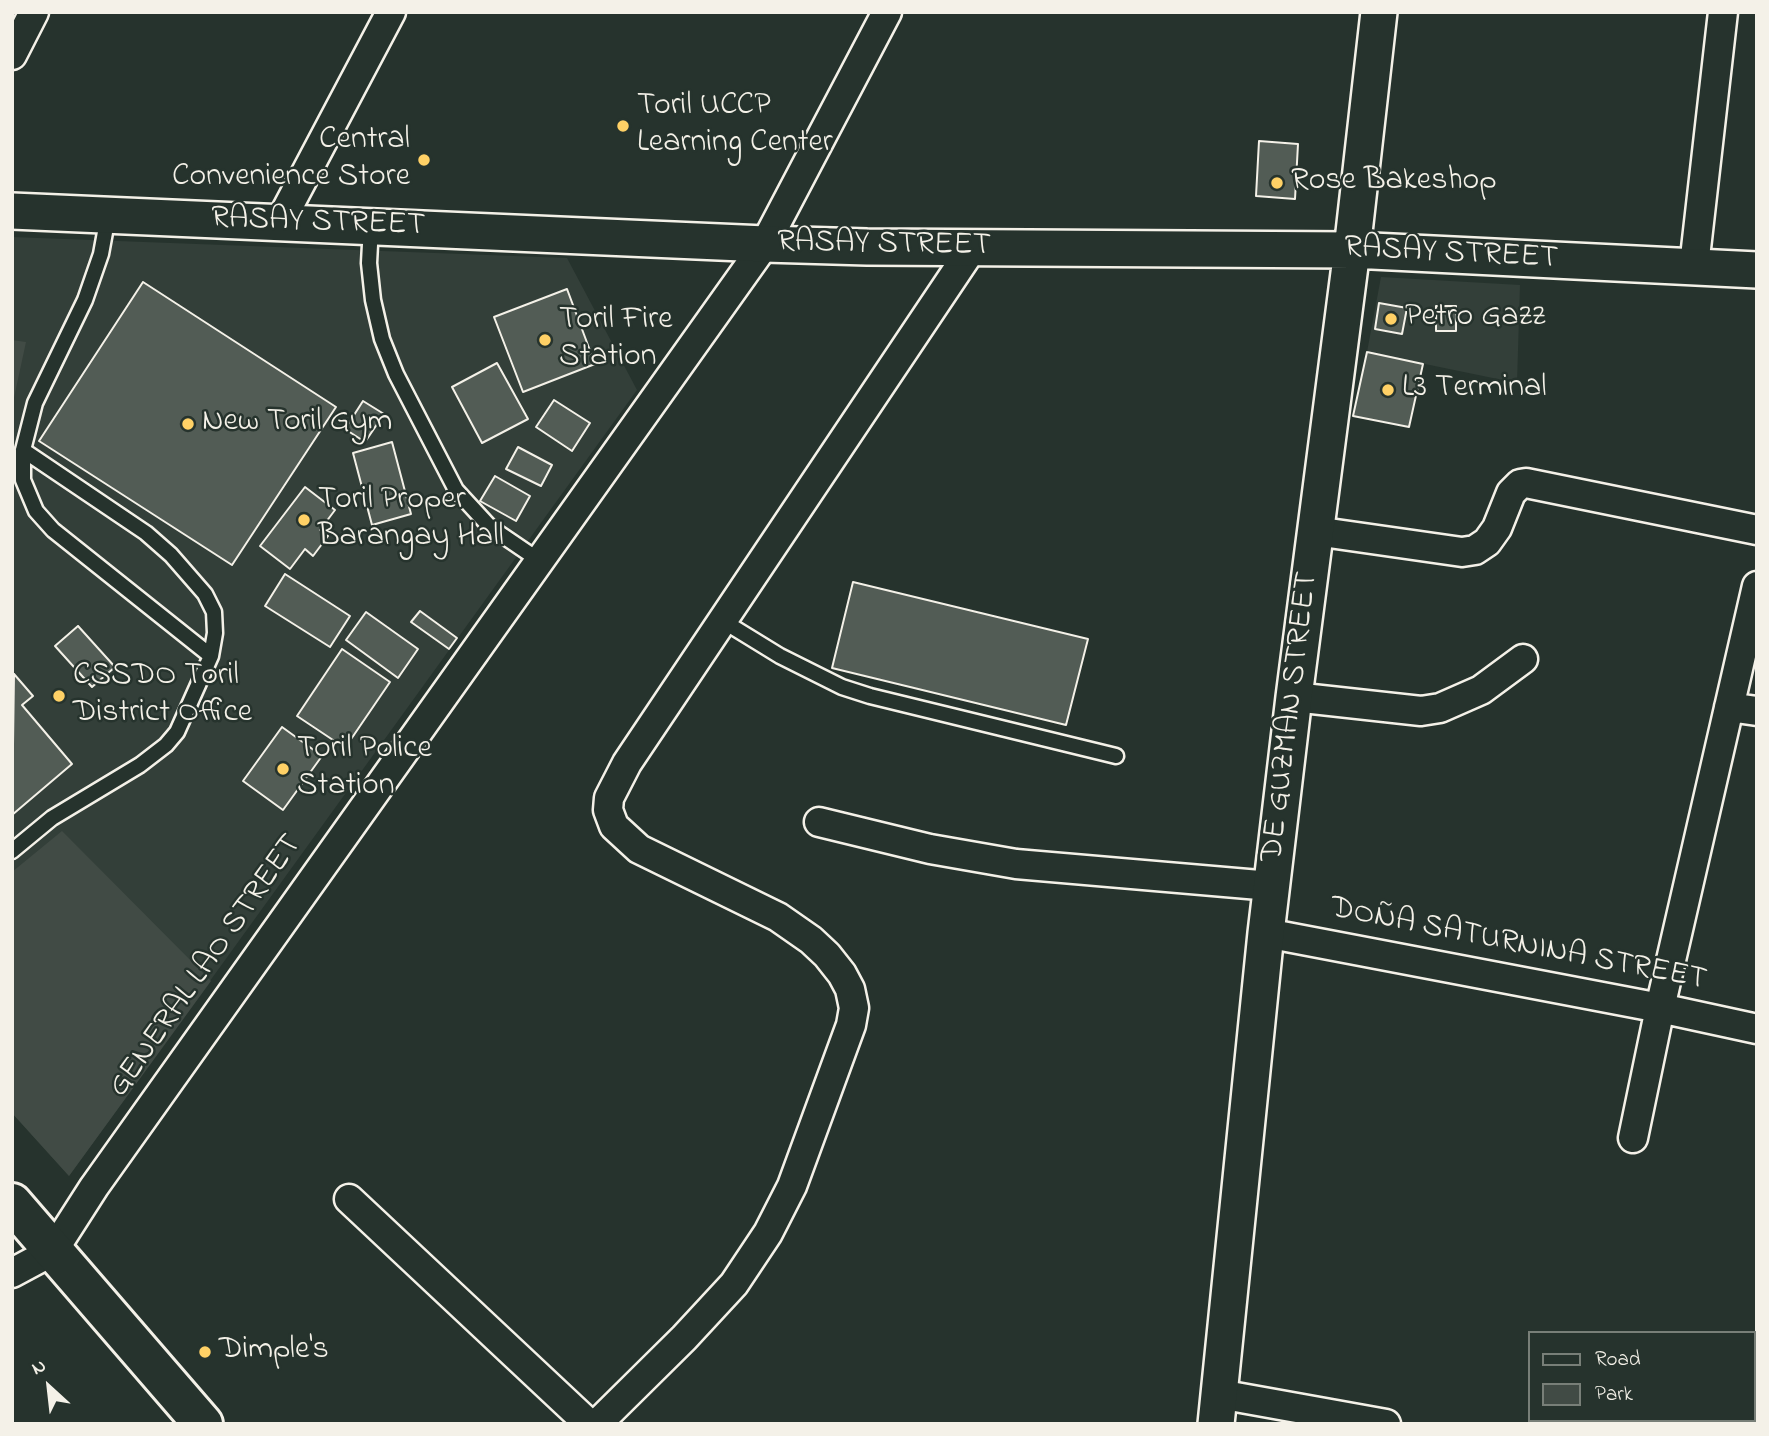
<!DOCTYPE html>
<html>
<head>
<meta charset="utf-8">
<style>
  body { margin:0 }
  #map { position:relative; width:1769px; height:1436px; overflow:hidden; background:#26332d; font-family:"Indie Flower",sans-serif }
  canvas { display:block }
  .frame { position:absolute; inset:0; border:14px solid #f4f1e8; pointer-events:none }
  .legend { position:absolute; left:1528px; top:1331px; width:228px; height:91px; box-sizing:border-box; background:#26332d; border:2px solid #787f78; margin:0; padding:9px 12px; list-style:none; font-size:21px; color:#f4f1e8 }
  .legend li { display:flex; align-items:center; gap:14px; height:35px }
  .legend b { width:35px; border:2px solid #787f78 }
  .north { position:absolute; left:14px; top:1352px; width:70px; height:70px; -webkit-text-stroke:5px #26332d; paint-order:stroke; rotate:333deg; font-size:19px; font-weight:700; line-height:28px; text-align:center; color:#f4f1e8 }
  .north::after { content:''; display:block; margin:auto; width:24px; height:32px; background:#f4f1e8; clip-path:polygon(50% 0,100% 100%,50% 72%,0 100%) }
</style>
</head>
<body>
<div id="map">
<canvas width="1769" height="1436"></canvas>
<div class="frame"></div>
<ul class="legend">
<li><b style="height:9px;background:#26332d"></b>Road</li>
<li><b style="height:19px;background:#414b45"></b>Park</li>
</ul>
<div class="north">N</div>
</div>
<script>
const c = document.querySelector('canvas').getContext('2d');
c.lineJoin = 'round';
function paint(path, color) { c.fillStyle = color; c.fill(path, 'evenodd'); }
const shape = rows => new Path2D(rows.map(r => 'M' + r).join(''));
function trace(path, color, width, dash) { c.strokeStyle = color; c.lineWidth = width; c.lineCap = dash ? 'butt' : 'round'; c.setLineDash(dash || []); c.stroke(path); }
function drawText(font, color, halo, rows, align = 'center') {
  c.font = font + ' "Indie Flower",sans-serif'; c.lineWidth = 5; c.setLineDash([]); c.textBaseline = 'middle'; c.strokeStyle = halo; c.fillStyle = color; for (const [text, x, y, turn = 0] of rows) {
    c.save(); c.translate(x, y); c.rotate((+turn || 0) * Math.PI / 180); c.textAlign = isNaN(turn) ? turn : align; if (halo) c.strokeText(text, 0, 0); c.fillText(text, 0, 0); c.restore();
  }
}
paint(shape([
  [12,237,567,258,637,390,69,1176,12,1113],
  [1381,277,1520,285,1517,383,1367,352]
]), '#333f39');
paint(shape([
  [12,340,26,342,12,407],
  [62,831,211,981,69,1176,12,1113,12,872]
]), '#414b45');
const building = shape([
  [1259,141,1298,144,1295,199,1256,196,1259,141],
  [143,282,336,407,232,565,39,441,143,282],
  [567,289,595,364,523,392,494,317,567,289],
  [1379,303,1407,308,1402,334,1375,329,1379,303],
  [1436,306,1456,306,1456,331,1436,331,1436,306],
  [1367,352,1423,364,1409,427,1353,416,1367,352],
  [497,363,528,419,482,443,452,387,497,363],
  [554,400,590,423,572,451,536,427,554,400],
  [363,401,384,414,365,442,345,429,363,401],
  [392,442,411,514,372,525,353,453,392,442],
  [518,447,552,465,541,486,506,469,518,447],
  [495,476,530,496,516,521,480,501,495,476],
  [305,487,335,510,320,530,328,536,313,556,305,549,290,569,260,546,305,487],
  [285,574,350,616,330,647,265,606,285,574],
  [853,582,1088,639,1066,725,832,668,853,582],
  [420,611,457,638,449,649,411,622,420,611],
  [366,612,418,649,398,678,346,640,366,612],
  [78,626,115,667,92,687,55,646,78,626],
  [342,649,390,682,345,748,297,716,342,649],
  [14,674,33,696,22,705,72,764,12,815,14,674],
  [282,727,322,756,283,810,243,781,282,727]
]);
paint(building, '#525c55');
trace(building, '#f4f1e8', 2);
const service = shape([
  [108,216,101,254,85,300,35,403,23,450,23,480,36,511,53,530,211,656],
  [371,226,369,263,373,300,382,339,396,374,456,490,490,527,540,561],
  [723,621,780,656,842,687,870,696,1116,756],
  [12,851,52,818,140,765,166,745,177,732,211,656,215,633,214,612,205,594,171,555,146,533,23,450]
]);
const minor = shape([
  [12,55,34,12],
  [280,222,391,12],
  [1694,266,1723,12],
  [1315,531,1462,552,1475,550,1487,542,1497,528,1511,493,1520,484,1526,483,1757,530],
  [1294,697,1421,711,1440,708,1481,690,1523,659],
  [1729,707,1757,711],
  [819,822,930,849,1016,864,1271,886],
  [1266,933,1660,1008,1757,1029],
  [1633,1138,1660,1008,1757,586],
  [349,1199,589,1424],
  [12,1273,53,1251,94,1187,765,244,887,12],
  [1219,1394,1386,1424],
  [597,1424,684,1338,734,1284,768,1233,792,1186,851,1025,854,1008,850,989,842,974,827,955,811,940,778,917,639,849,614,826,608,810,609,798,627,763,973,247]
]);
const tertiary = shape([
  [12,211,765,244,867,247,1352,250,1757,270],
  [1216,1424,1266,933,1294,697,1352,250,1379,12]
]);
const secondary = shape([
  [12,1203,203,1424]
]);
trace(service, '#f4f1e8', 19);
trace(minor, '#f4f1e8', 33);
trace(tertiary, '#f4f1e8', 40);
trace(secondary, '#f4f1e8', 44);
trace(service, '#26332d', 14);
trace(minor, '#26332d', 28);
trace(tertiary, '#26332d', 35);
trace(secondary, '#26332d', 38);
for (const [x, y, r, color] of [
  [623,126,7,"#ffd166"],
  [424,160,7,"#ffd166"],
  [1277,183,7,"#ffd166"],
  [1391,319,7,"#ffd166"],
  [545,340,7,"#ffd166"],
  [1388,390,7,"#ffd166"],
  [188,424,7,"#ffd166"],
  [304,520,7,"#ffd166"],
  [59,696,7,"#ffd166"],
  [283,769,7,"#ffd166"],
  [205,1352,7,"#ffd166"]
]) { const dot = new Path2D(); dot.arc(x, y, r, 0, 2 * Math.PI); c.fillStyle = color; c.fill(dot); trace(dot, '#26332d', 2.5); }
drawText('32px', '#f4f1e8', '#26332d', [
  ["Toril UCCP",637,108],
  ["Learning Center",637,145],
  ["Central",410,142,"right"],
  ["Convenience Store",410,179,"right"],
  ["Rose Bakeshop",1291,183],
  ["Petro Gazz",1405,319],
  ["Toril Fire",559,322],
  ["Station",559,359],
  ["L3 Terminal",1402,390],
  ["New Toril Gym",202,424],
  ["Toril Proper",318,502],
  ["Barangay Hall",318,539],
  ["CSSDO Toril",73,678],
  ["District Office",73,715],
  ["Toril Police",297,751],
  ["Station",297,788],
  ["Dimple's",219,1352]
], 'left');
drawText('32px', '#f4f1e8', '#26332d', [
  ["RASAY STREET",318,224,2],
  ["RASAY STREET",884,246,1],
  ["RASAY STREET",1451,255,3],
  ["DE GUZMAN STREET",1292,717,-83],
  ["DOÑA SATURNINA STREET",1518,946,11],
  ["GENERAL LAO STREET",207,967,-55]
]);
</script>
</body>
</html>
